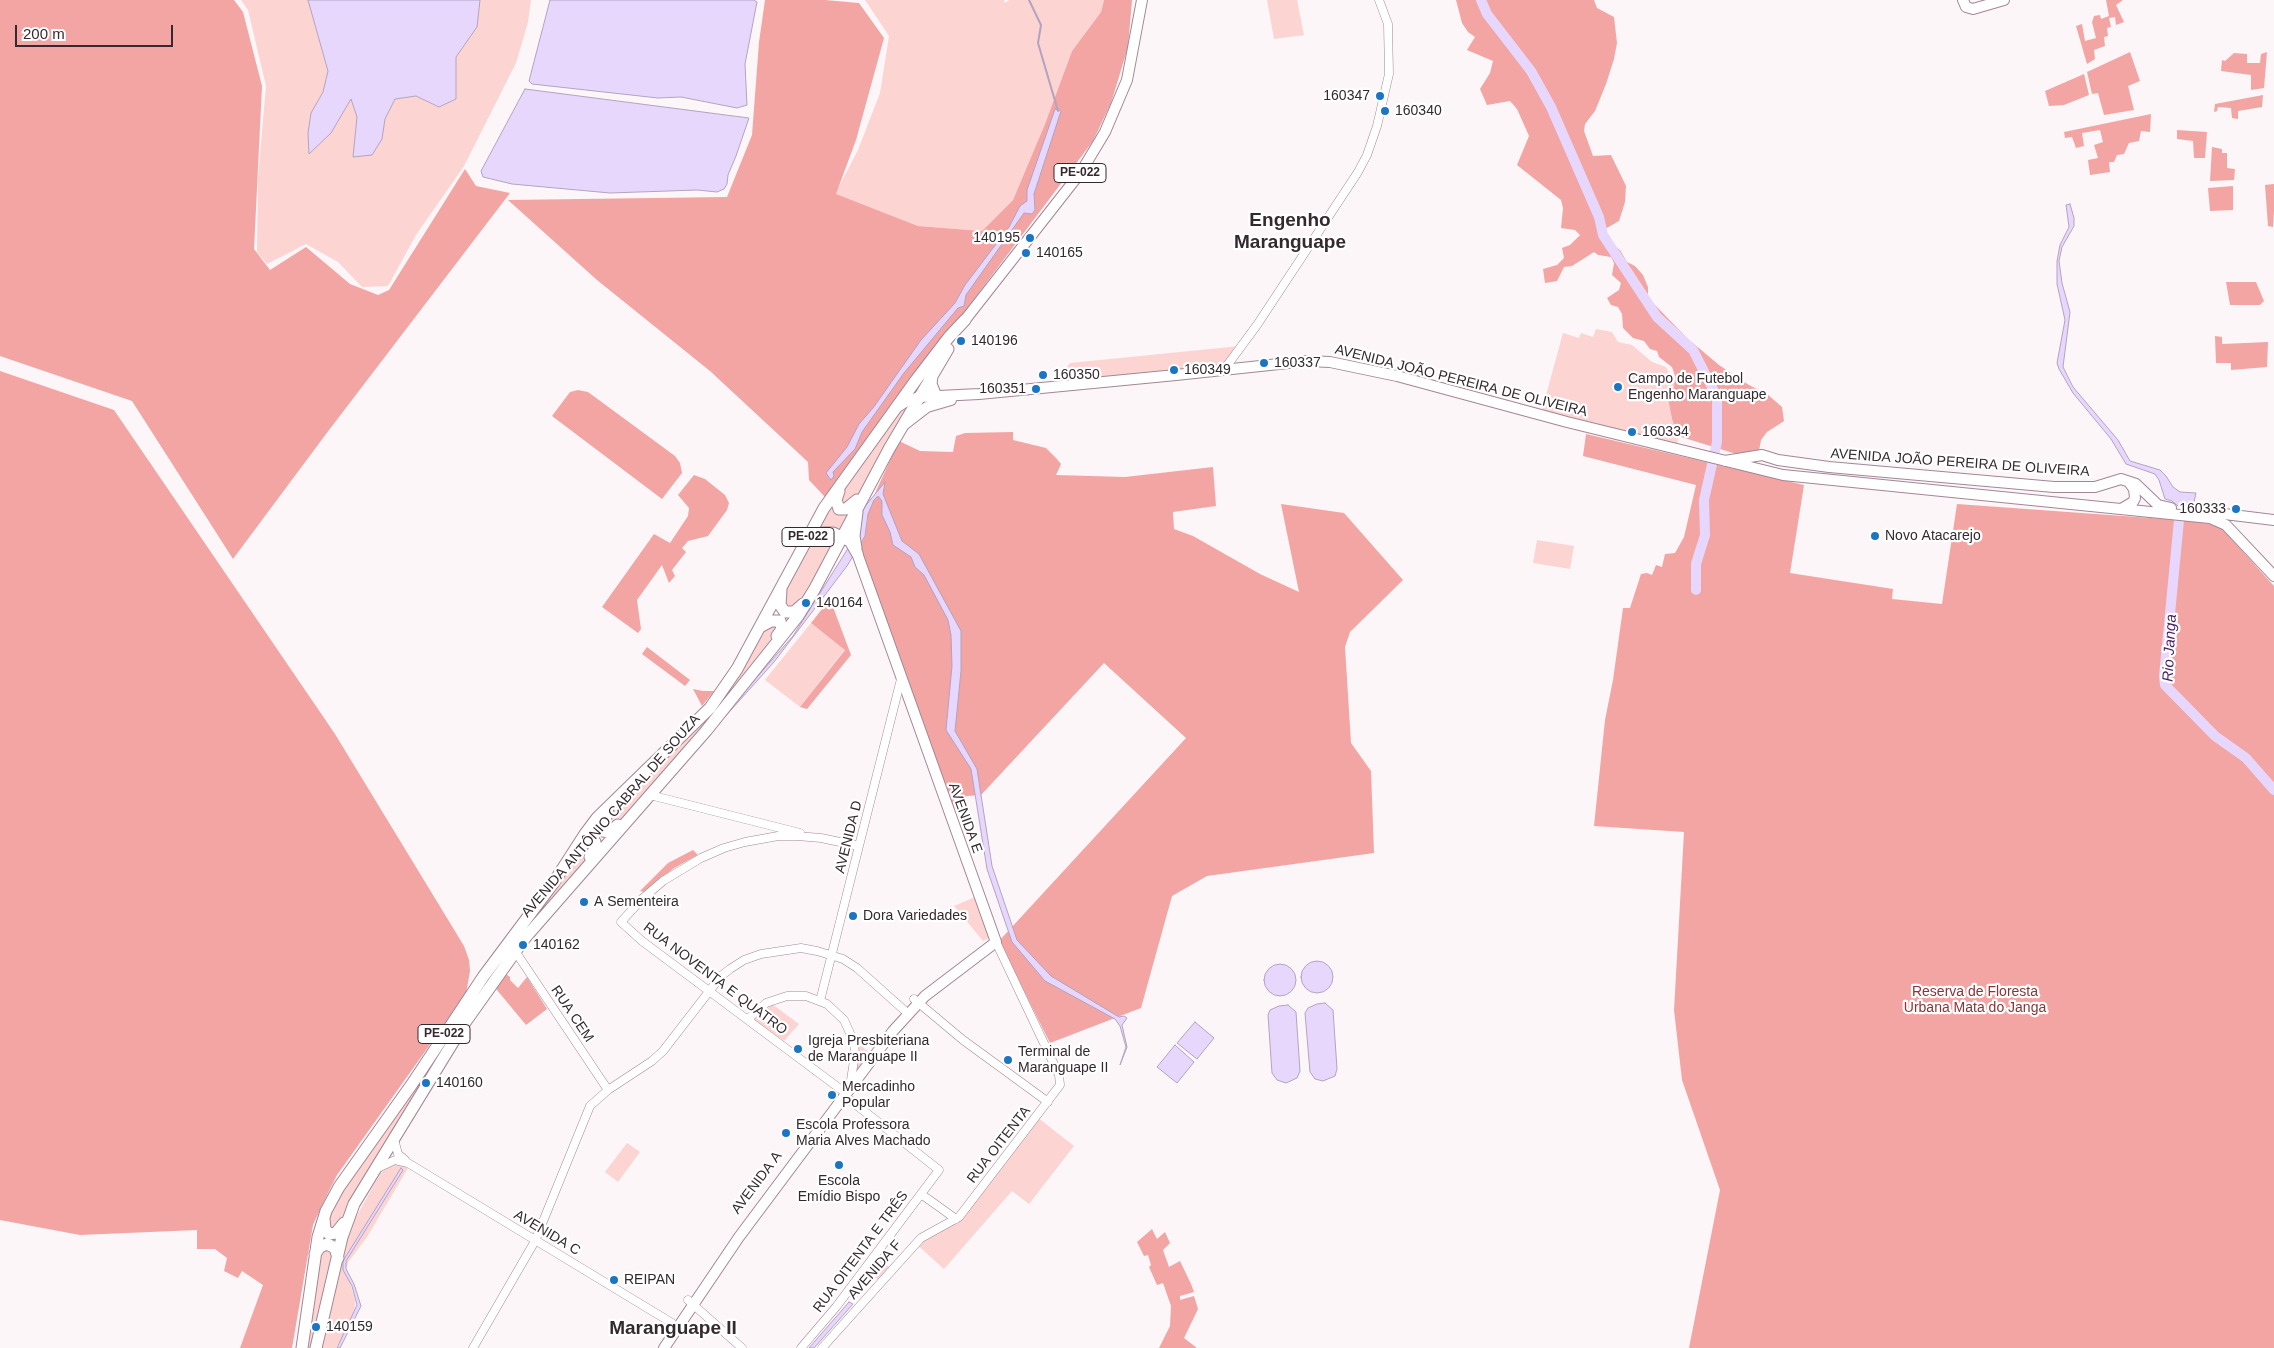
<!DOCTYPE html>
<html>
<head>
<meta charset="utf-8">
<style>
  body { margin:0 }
  #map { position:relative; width:2274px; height:1348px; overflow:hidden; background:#fcf6f9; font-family:Helvetica,sans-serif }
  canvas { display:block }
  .scale { position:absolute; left:15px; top:25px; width:158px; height:22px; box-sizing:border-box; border:2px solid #34292f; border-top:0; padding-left:6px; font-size:15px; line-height:18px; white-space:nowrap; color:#34292f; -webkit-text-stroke:4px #fff; paint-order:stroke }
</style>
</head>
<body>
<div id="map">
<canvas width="2274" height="1348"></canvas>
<div class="scale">200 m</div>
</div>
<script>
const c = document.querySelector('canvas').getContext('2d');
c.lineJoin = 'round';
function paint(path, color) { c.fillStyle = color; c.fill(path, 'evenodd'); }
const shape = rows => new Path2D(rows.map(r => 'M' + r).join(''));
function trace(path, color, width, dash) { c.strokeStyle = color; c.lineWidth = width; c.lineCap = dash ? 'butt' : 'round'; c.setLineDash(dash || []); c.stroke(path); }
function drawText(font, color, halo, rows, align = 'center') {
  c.font = font + ' Helvetica,sans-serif'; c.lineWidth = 4.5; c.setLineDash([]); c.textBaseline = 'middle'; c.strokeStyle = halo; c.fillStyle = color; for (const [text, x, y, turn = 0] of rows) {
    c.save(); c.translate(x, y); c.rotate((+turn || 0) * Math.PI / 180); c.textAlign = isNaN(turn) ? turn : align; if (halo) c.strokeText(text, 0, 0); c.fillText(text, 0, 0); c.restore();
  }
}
paint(shape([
  [241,0,308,0,328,71,323,92,311,113,309,153,331,133,351,99,357,117,353,157,382,139,385,119,395,99,416,96,439,107,456,99,456,57,477,27,480,0,531,0,528,22,516,63,464,166,416,235,388,286,362,287,338,262,306,244,267,264,257,252,258,178,266,86,248,10],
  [865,0,1004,0,1005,3,1009,0,1104,0,1101,12,1072,51,1045,124,1013,200,982,231,918,226,835,194,858,150,880,93,889,36],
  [1267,0,1297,0,1304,35,1274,39],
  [1596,329,1612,332,1618,342,1632,345,1652,362,1666,367,1675,384,1668,399,1672,419,1679,436,1677,444,1542,410,1563,333,1579,338,1581,333,1593,337],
  [1240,346,1223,371,1052,387,1070,363],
  [916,399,855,499,840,508,843,488,895,412],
  [833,499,832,508,836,512,856,504,840,531,813,532],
  [838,536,805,598,794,609,782,608,787,581,813,539],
  [1537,540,1574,546,1570,569,1533,563],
  [778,620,782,629,707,730,610,832,602,821,717,700,763,626],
  [811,623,845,649,800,707,765,680],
  [586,839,598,845,506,964,340,1227,329,1233,327,1212,340,1187],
  [975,897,989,938,983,941,954,906],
  [772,1004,799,1024,784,1041,754,1020],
  [855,1041,870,1053,852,1079],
  [1037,1117,1074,1146,1029,1204,1012,1191,944,1269,915,1243,958,1218],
  [627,1143,640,1152,618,1182,605,1172],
  [394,1163,408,1168,367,1237,349,1261,346,1269,355,1300,355,1307,349,1325,336,1348,316,1348,349,1230,376,1181,386,1166],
  [333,1248,335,1268,311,1348,301,1348,319,1250],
  [875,1256,892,1269,881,1282,865,1269]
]), '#fcd4d2');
paint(shape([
  [0,0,234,0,243,12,262,86,254,249,270,270,306,247,350,284,378,295,389,290,465,169,476,186,510,193,326,434,233,559,132,401,0,356],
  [765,0,825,0,859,3,884,38,856,140,836,194,918,226,982,231,1013,200,1045,124,1072,51,1101,12,1104,0,1132,0,1128,47,1111,103,1093,141,825,497,809,480,808,462,710,371,597,280,508,200,727,197,752,135,759,42],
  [1456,0,1594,0,1597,8,1614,17,1617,43,1614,59,1606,84,1595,111,1585,124,1584,131,1593,156,1611,155,1626,186,1625,202,1619,221,1605,229,1612,244,1620,250,1627,262,1635,266,1643,275,1648,287,1648,298,1655,305,1687,338,1719,365,1749,385,1767,394,1782,407,1784,421,1767,432,1761,440,1759,451,1746,457,1678,436,1672,419,1668,399,1674,387,1675,376,1672,367,1659,357,1657,351,1650,349,1644,341,1633,338,1623,328,1622,314,1618,307,1611,305,1607,298,1619,290,1621,283,1612,275,1614,263,1611,257,1598,255,1594,252,1572,266,1564,267,1557,281,1545,283,1543,269,1557,265,1564,258,1562,248,1570,245,1580,235,1575,230,1561,228,1563,208,1561,200,1517,165,1529,136,1517,109,1510,101,1487,105,1480,89,1490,73,1493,61,1467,50,1475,37,1468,32,1462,23],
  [2106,0,2123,0,2116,5,2124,22,2116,25,2115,17,2109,18,2111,27,2107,28,2108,36,2104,37,2105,46,2094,50,2095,59,2087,64,2076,26,2082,24,2085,41,2096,38,2092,22,2094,16,2100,15,2101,19,2109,16],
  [2130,52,2140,81,2128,86,2134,110,2104,115,2098,93,2092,94,2087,72],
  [2267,52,2264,88,2251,90,2251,75,2221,71,2222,60,2225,61,2234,53,2247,54,2247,63,2260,63,2261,54],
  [2084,74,2089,95,2064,105,2049,106,2045,91],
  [2263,95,2262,107,2238,111,2238,119,2232,118,2231,108,2218,107,2217,111,2214,112,2215,104],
  [2151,114,2150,132,2141,131,2139,141,2129,143,2124,154,2117,155,2114,162,2109,162,2110,172,2090,175,2088,160,2098,158,2094,145,2103,142,2100,130,2082,133,2084,146,2076,148,2072,137,2065,138,2064,132],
  [2177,130,2207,132,2205,158,2194,158,2193,141,2177,139],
  [2212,147,2222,149,2222,153,2227,153,2227,168,2235,169,2234,180,2210,181],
  [2274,184,2274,211,2273,227,2268,226,2265,185],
  [2233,186,2233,210,2210,211,2208,188],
  [2226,282,2256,282,2264,301,2260,305,2230,305],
  [2215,336,2222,337,2222,344,2268,342,2267,367,2231,370,2231,363,2216,363],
  [0,371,114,410,335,734,464,946,469,960,470,971,466,994,337,1175,323,1203,313,1225,292,1348,240,1348,263,1285,242,1271,238,1278,224,1271,227,1258,215,1249,197,1249,197,1230,80,1235,0,1220],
  [578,390,588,392,675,456,680,463,682,473,662,499,552,416,570,392],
  [1013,432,1013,440,1046,448,1056,458,1061,464,1056,475,1125,477,1213,467,1216,506,1173,512,1174,529,1193,536,1260,574,1299,592,1281,504,1344,513,1403,580,1350,632,1345,647,1351,743,1371,771,1374,853,1207,876,1172,896,1141,1008,1050,1043,999,941,1186,738,1104,663,981,795,967,796,953,810,860,545,865,536,868,514,876,491,899,441,920,451,953,452,956,436,965,433],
  [1586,434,1804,485,1790,573,1893,589,1892,599,1942,604,1957,504,2179,520,2219,525,2274,586,2274,1348,1689,1348,1720,1190,1682,1080,1674,1010,1684,832,1594,826,1605,720,1613,680,1623,608,1630,608,1641,574,1647,573,1652,575,1656,565,1662,567,1665,554,1675,553,1684,537,1696,485,1583,456],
  [694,475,705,479,725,495,729,503,727,510,708,536,688,541,682,548,686,552,672,570,675,576,669,583,662,565,637,600,641,629,638,633,602,607,654,534,670,543,688,516,689,508,678,495],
  [830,599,851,655,807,709,800,707,845,650,811,623],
  [647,647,690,680,685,686,642,654],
  [693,689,703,691,714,691,702,706],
  [693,850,698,855,674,868,644,892,640,891,668,863],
  [502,971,510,977,510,980,518,988,527,977,547,1009,526,1025,492,984],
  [1152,1229,1157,1239,1165,1232,1170,1243,1163,1250,1169,1267,1180,1261,1191,1284,1194,1292,1180,1296,1180,1300,1194,1296,1198,1309,1184,1338,1197,1348,1159,1348,1170,1326,1171,1306,1163,1283,1157,1285,1149,1267,1151,1265,1148,1255,1144,1256,1137,1242]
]), '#f2a5a3');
const water = shape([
  [308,0,480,0,477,27,456,57,456,99,439,107,416,96,395,99,385,119,382,139,372,155,353,157,357,117,351,99,331,133,309,154,308,133,311,113,323,92,328,71,308,0],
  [550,0,754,0,757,2,756,7,745,64,747,105,737,108,681,97,658,98,532,84,529,81,550,0],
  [525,89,749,118,736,156,728,175,727,184,724,189,717,192,697,190,610,193,512,184,483,177,481,171,525,89],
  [1055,109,1061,111,1034,194,1035,210,1032,214,1024,213,966,295,964,306,958,308,904,373,862,432,855,449,833,472,834,476,831,480,826,473,847,447,859,424,873,408,921,340,955,303,965,285,1009,227,1020,206,1027,201,1027,190,1055,109],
  [2070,204,2074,218,2074,226,2062,247,2059,261,2062,283,2070,312,2063,367,2073,387,2118,440,2130,461,2160,470,2166,476,2173,487,2180,492,2196,493,2194,502,2188,506,2178,506,2172,501,2165,499,2159,480,2155,474,2126,464,2111,439,2073,393,2059,369,2057,363,2065,320,2057,284,2057,261,2060,245,2069,227,2066,205,2070,204],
  [885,482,883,494,902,541,919,554,961,631,961,671,955,731,977,769,992,866,1017,940,1051,976,1119,1017,1124,1016,1127,1018,1122,1025,1127,1047,1120,1065,1126,1047,1120,1026,1115,1019,1045,981,1012,942,987,869,971,769,946,730,952,666,951,635,948,620,924,575,915,567,911,557,893,545,890,532,882,515,882,501,878,496,874,500,868,514,865,536,847,566,774,662,687,759,698,744,793,636,857,534,862,510,885,482],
  '1301 977a16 16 0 1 1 32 0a16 16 0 1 1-32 0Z',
  '1264 980a16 16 0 1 1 32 0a16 16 0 1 1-32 0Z',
  [1325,1003,1333,1010,1337,1069,1335,1076,1323,1081,1315,1079,1310,1072,1305,1013,1308,1008,1317,1004,1325,1003],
  [1288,1005,1296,1012,1300,1071,1297,1078,1286,1083,1277,1080,1272,1073,1268,1015,1270,1010,1279,1006,1288,1005],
  [1195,1022,1214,1038,1197,1059,1177,1043,1195,1022],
  [1175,1045,1194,1062,1177,1083,1157,1067,1175,1045],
  [401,1168,403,1170,346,1261,346,1269,354,1284,361,1306,340,1348,337,1348,357,1305,352,1286,343,1270,343,1261,401,1168],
  [849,1302,853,1304,814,1348,809,1348,849,1302]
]);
paint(water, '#e8d7fd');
trace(water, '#b2a3bf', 1);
trace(shape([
  [1029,0,1041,25,1038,43,1058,111]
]), '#b2a3bf', 2);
trace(shape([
  [1481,0,1487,14,1531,71,1551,107,1599,217,1603,235,1657,317,1693,350,1717,397,1717,442,1704,500,1705,535,1696,564,1696,590],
  [2179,520,2164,676,2165,685,2215,736,2246,758,2274,790]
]), '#e8d7fd', 10);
const minor = shape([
  [1223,371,1257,325,1358,172,1367,155,1377,126,1389,74,1388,24,1379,0],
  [650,795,800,833],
  [515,951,608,1090],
  [914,999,963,1040,1048,1102],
  [820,1001,901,679],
  [748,1019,766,1003,787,996,806,996,827,1004,844,1020,854,1042,855,1054,851,1080],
  [394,1139,398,1154,405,1160],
  [378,1168,395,1160,408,1163,672,1323],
  [921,1194,956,1219],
  [688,1300,742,1348],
  [473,1348,535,1241,590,1106,608,1090,652,1061,663,1051,721,976,730,969,744,960,761,954,801,948,817,951,843,959,857,968,904,1010],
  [801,1348,836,1307,939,1170,845,1096,843,1091,642,941,621,922,642,899,663,881,701,858,724,848,745,842,778,836,797,836,821,838,859,846],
  [822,1348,921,1238,959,1217,1060,1085,1059,1075,996,942]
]);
const major = shape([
  [1963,0,1966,7,1973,9,2004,0],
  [965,320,1081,172,1105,132,1127,80,1142,0],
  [899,406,905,402,919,397,979,394,1176,375,1307,361,1330,362,1397,376,1567,422,1783,475,2210,518,2226,525,2274,576],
  [905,424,927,407,951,400],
  [1725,461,1762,455,1778,460,1829,467,2054,487,2095,487,2121,479,2136,484,2158,505,2171,508],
  [2123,508,2133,502,2135,498,2134,489,2129,482],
  [2208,512,2274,520],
  [664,1348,739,1237,893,1031,925,996,996,942,857,553]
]);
const highway = shape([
  [932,376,931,384,936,396],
  [839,491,836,500,839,509,846,509,857,500],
  [807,541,820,533,833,533,850,541,857,553],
  [856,548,854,536,857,512],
  [781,590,780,605,785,612,794,612,803,604],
  [760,627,771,621,780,621,782,629,777,636],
  [608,813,601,823,603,831,610,832,618,825],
  [580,848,587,840,595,842,596,847,590,857],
  [324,1219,325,1229,329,1234,336,1233,344,1223],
  [315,1254,320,1247,327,1244,335,1248,338,1258],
  [302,1348,318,1237,326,1211,339,1187,412,1084,483,977,554,882,585,834,597,818,710,708,737,669,824,508,916,380,949,337,965,320],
  [316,1348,342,1237,354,1204,466,1021,525,938,706,731,798,616,814,590,889,449,948,349]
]);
trace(minor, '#a38696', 9);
trace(major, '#a38696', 12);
trace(highway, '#a38696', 13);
trace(minor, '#fff', 8);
trace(major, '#fff', 10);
trace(highway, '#fff', 11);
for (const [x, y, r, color] of [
  [1380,96,5,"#1b75c2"],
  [1385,111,5,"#1b75c2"],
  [1030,238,5,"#1b75c2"],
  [1026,253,5,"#1b75c2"],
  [961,341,5,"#1b75c2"],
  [1264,363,5,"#1b75c2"],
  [1174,370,5,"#1b75c2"],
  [1043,375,5,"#1b75c2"],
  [1618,387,5,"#1b75c2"],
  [1036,389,5,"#1b75c2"],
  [1632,432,5,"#1b75c2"],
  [2236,509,5,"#1b75c2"],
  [1875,536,5,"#1b75c2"],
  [806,603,5,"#1b75c2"],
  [584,902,5,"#1b75c2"],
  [853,916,5,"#1b75c2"],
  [523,945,5,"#1b75c2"],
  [798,1049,5,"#1b75c2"],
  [1008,1060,5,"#1b75c2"],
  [426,1083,5,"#1b75c2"],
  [832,1095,5,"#1b75c2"],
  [786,1133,5,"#1b75c2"],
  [839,1165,5,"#1b75c2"],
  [614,1280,5,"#1b75c2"],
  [316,1327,5,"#1b75c2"]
]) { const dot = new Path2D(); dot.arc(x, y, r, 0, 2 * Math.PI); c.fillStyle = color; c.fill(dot); trace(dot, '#fff', 2); }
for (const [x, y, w] of [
  [1080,173,52],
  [808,537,52],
  [444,1034,52]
]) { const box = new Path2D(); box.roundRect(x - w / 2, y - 9.5, w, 19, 4); c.fillStyle = '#fff'; c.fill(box); trace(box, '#34292f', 1); }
drawText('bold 12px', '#34292f', null, [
  ["PE-022",1080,173],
  ["PE-022",808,537],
  ["PE-022",444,1034]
]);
drawText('14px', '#34292f', '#fff', [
  ["160347",1370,96,"right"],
  ["160340",1395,111],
  ["140195",1020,238,"right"],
  ["140165",1036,253],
  ["140196",971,341],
  ["160337",1274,363],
  ["160349",1184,370],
  ["160350",1053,375],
  ["Campo de Futebol",1628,379],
  ["Engenho Maranguape",1628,395],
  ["160351",1026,389,"right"],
  ["160334",1642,432],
  ["160333",2226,509,"right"],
  ["Novo Atacarejo",1885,536],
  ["140164",816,603],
  ["A Sementeira",594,902],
  ["Dora Variedades",863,916],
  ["140162",533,945],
  ["Igreja Presbiteriana",808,1041],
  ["de Maranguape II",808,1057],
  ["Terminal de",1018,1052],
  ["Maranguape II",1018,1068],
  ["140160",436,1083],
  ["Mercadinho",842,1087],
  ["Popular",842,1103],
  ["Escola Professora",796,1125],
  ["Maria Alves Machado",796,1141],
  ["Escola",839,1181,"center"],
  ["Emídio Bispo",839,1197,"center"],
  ["REIPAN",624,1280],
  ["140159",326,1327]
], 'left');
drawText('14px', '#34292f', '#fff', [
  ["AVENIDA JOÃO PEREIRA DE OLIVEIRA",1461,381,14],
  ["AVENIDA JOÃO PEREIRA DE OLIVEIRA",1960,463,4],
  ["AVENIDA ANTÔNIO CABRAL DE SOUZA",611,816,-49],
  ["AVENIDA E",965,818,70],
  ["AVENIDA D",849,837,-76],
  ["RUA NOVENTA E QUATRO",715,979,37],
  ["RUA CEM",572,1014,56],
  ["RUA OITENTA",999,1145,-52],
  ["AVENIDA A",757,1183,-53],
  ["AVENIDA C",547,1233,31],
  ["RUA OITENTA E TRÊS",861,1252,-53],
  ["AVENIDA F",875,1270,-49]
]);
drawText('14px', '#8d3337', '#fff', [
  ["Reserva de Floresta",1975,992],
  ["Urbana Mata do Janga",1975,1008]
]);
drawText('italic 15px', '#471f67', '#fff', [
  ["Rio Janga",2170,648,-87]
]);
drawText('bold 19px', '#34292f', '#fff', [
  ["Engenho",1290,221],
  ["Maranguape",1290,243],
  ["Maranguape II",673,1329]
]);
</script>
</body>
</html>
